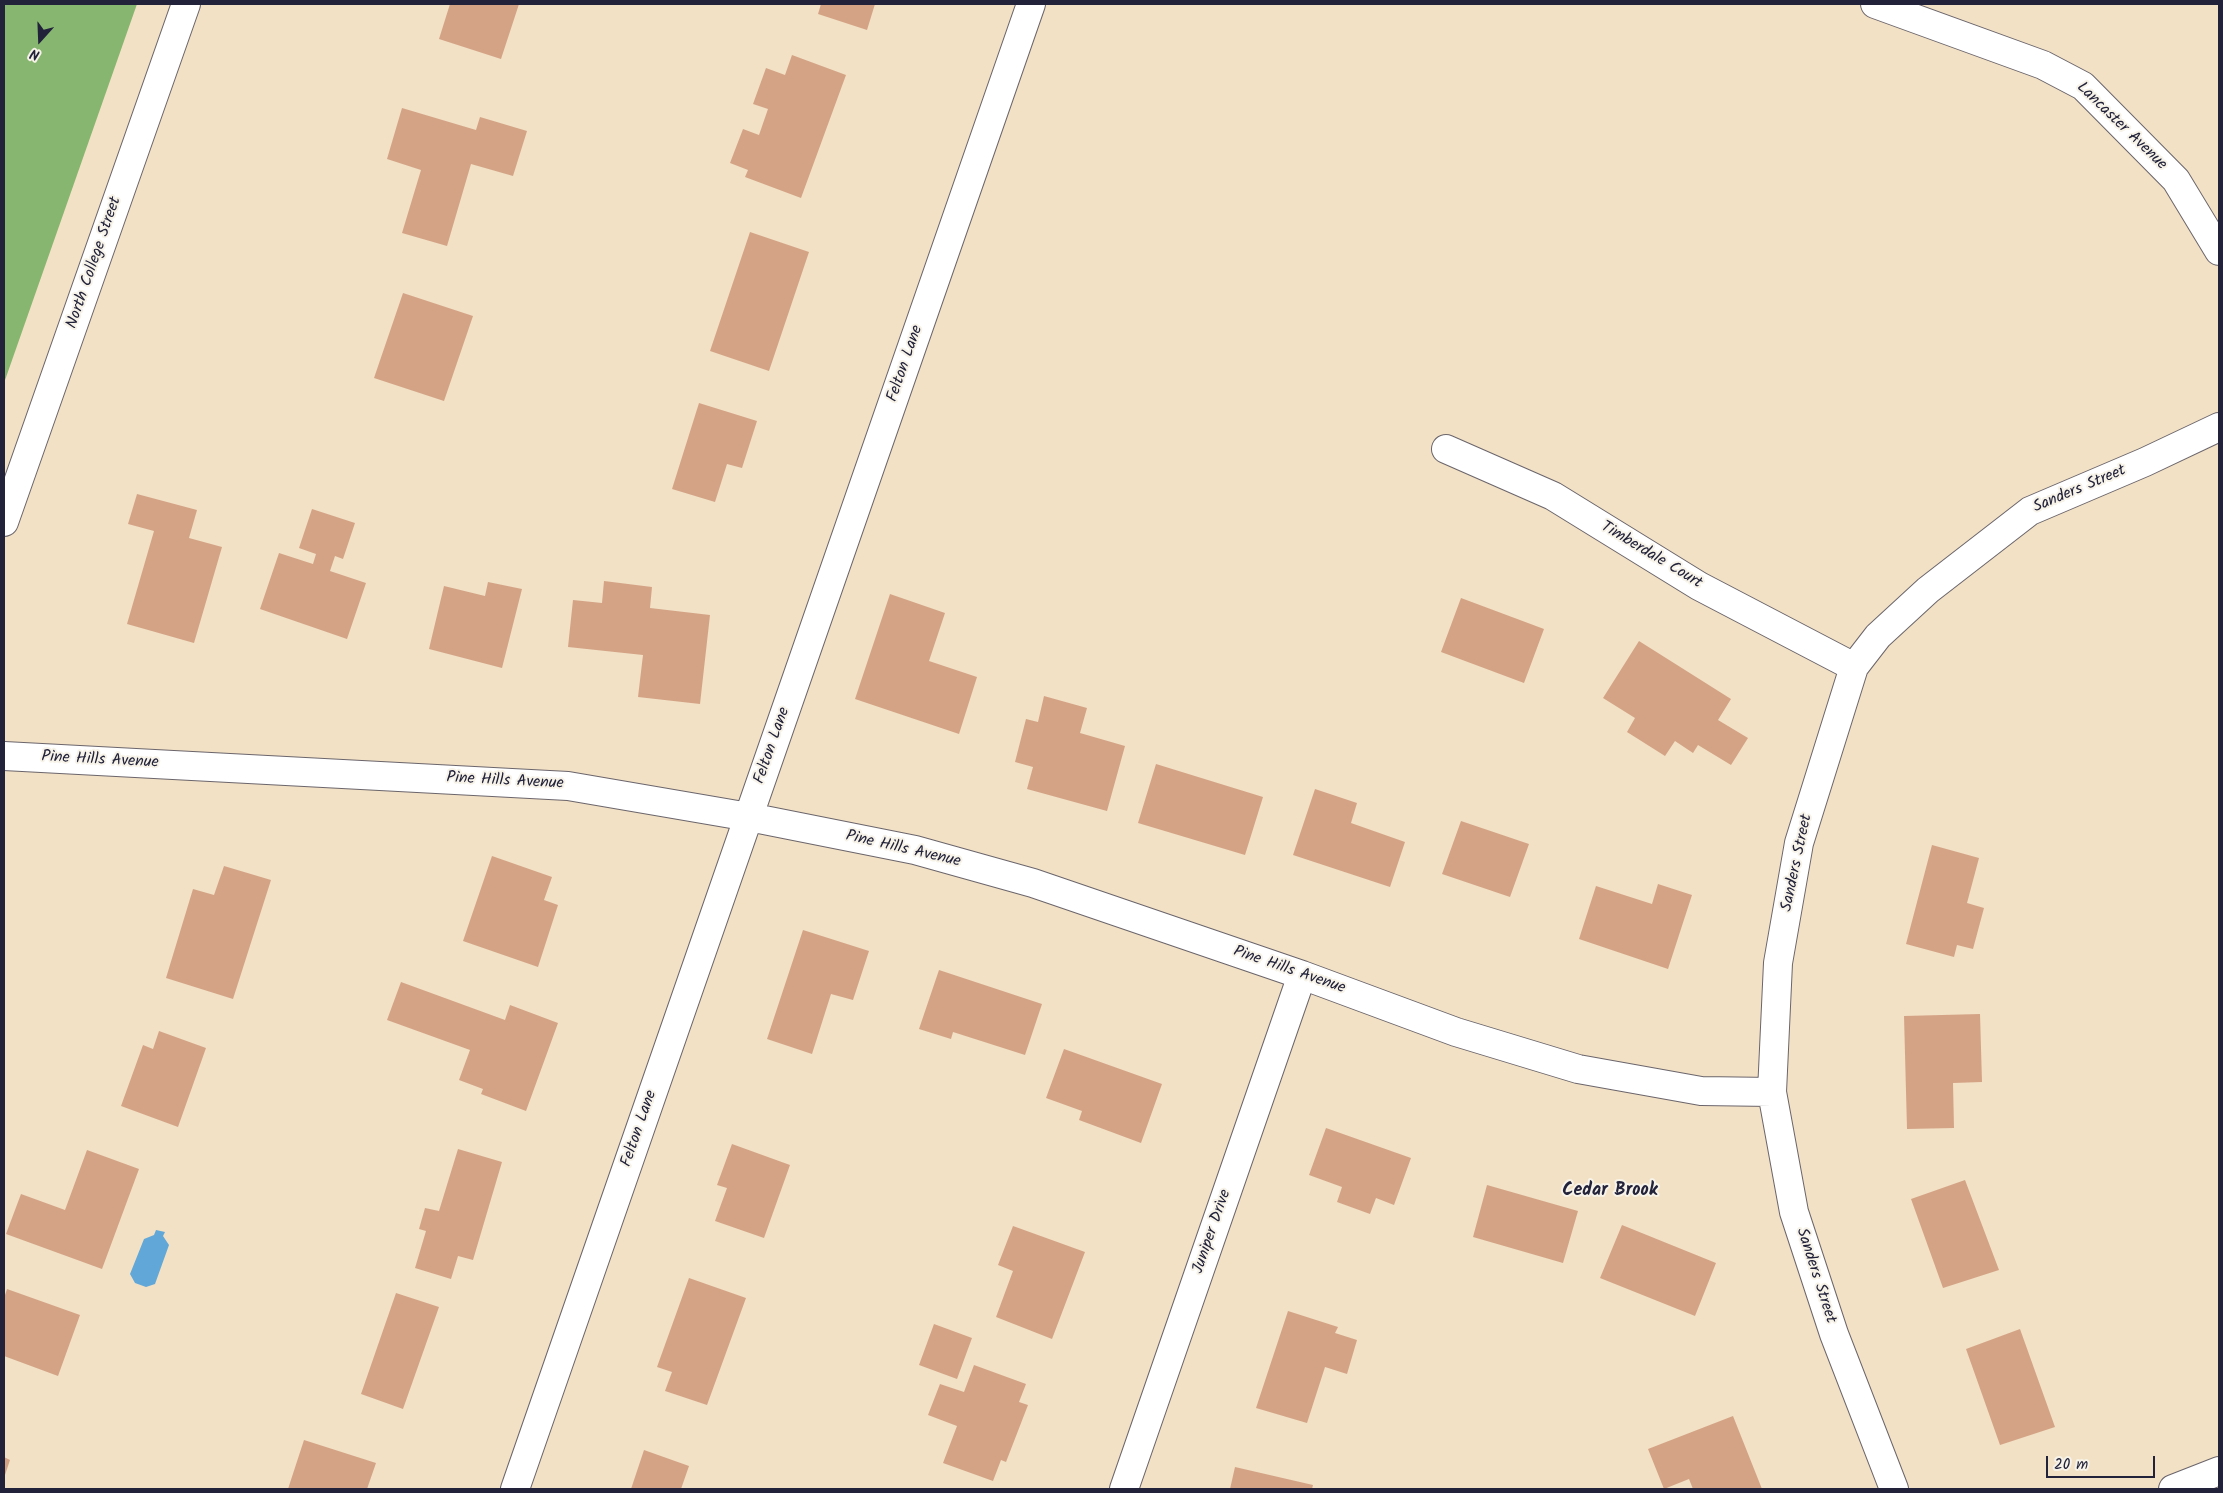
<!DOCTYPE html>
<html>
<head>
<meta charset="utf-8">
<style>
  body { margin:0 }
  #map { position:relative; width:2223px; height:1493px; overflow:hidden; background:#f2e1c5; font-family:Kalam,sans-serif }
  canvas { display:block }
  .frame { position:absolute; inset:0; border:5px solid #22223b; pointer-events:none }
  .north { position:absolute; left:15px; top:15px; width:50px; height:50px; -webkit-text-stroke:4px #f7f3e8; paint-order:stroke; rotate:200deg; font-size:14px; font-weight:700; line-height:20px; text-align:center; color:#22223b }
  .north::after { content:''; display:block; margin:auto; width:18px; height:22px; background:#22223b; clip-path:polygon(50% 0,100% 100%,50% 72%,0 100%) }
  .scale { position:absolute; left:2046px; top:1456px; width:109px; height:22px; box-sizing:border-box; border:2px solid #22223b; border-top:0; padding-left:6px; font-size:15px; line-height:18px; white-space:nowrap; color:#22223b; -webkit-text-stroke:4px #f7f3e8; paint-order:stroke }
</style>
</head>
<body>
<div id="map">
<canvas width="2223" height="1493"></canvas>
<div class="frame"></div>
<div class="north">N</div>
<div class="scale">20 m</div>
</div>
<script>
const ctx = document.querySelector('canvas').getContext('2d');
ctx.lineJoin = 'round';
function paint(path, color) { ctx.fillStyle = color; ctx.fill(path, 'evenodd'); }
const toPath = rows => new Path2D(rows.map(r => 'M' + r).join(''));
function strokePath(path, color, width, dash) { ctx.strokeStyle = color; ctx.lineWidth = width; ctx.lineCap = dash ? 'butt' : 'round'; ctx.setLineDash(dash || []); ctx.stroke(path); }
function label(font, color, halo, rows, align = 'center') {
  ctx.font = font + ' Kalam,sans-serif'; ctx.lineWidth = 4; ctx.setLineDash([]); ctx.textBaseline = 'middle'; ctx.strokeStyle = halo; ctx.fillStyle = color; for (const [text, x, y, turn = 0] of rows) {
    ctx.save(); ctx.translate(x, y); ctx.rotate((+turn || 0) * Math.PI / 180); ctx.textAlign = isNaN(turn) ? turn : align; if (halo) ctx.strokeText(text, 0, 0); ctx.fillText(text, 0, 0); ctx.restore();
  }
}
paint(toPath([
  [4,4,137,4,4,383]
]), '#86b66f');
paint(toPath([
  [156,1230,165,1232,163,1236,169,1245,155,1284,146,1287,135,1283,130,1274,144,1239,154,1235]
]), '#61a8d8');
paint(toPath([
  [450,4,519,4,501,59,439,39],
  [821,4,875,4,867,30,818,14],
  [792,55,846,75,801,198,745,177,748,170,730,163,743,129,759,135,768,109,753,104,766,68,785,75],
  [402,108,476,130,480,117,527,131,513,176,471,164,447,246,402,233,421,170,387,159],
  [750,232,809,252,769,371,710,351],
  [403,293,473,316,444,401,374,378],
  [699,403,757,421,742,468,727,464,715,502,672,489],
  [137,494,197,510,189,538,222,547,194,643,127,624,154,531,128,524],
  [312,509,355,523,343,559,335,556,330,571,366,583,347,639,260,609,279,553,313,564,316,554,299,548],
  [604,581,652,587,650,608,710,615,700,704,638,697,643,655,568,647,573,600,602,603],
  [488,582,522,589,502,668,429,649,444,586,485,596],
  [890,594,945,613,929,661,977,677,959,734,855,699],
  [1461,598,1544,629,1524,683,1441,652],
  [1639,641,1731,699,1718,720,1748,738,1731,765,1698,745,1693,753,1675,741,1665,756,1627,732,1635,718,1603,698],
  [1044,696,1087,708,1080,733,1125,746,1107,811,1027,789,1033,767,1015,762,1026,719,1038,722],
  [1156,764,1263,797,1245,855,1138,823],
  [1315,789,1357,803,1351,823,1405,842,1390,887,1293,855],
  [1461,821,1529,844,1510,897,1442,874],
  [1932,845,1979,858,1967,903,1984,908,1973,949,1957,945,1954,957,1906,944],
  [492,856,552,877,544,900,558,905,538,967,463,941],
  [224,866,271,880,233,999,166,978,193,889,214,895],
  [1658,884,1692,895,1668,969,1579,939,1596,886,1652,904],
  [803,930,869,951,853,1000,831,994,812,1054,767,1039],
  [939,970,1042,1004,1025,1055,953,1032,951,1039,919,1029],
  [401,982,505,1020,510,1005,558,1023,526,1111,481,1094,483,1089,459,1080,470,1050,387,1020],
  [1980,1014,1982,1082,1953,1083,1954,1128,1907,1129,1904,1016],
  [159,1031,206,1048,178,1127,121,1106,143,1045,153,1049],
  [1064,1049,1162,1084,1141,1143,1079,1120,1082,1111,1046,1098],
  [1326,1128,1411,1158,1394,1205,1376,1198,1370,1214,1337,1202,1342,1187,1309,1175],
  [732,1144,790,1165,764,1238,715,1221,727,1188,717,1185],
  [458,1149,502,1162,473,1260,458,1256,451,1279,415,1268,426,1231,419,1229,425,1208,439,1211],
  [87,1150,139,1169,102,1269,6,1234,21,1194,65,1210],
  [1965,1180,1999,1270,1943,1288,1911,1199],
  [1487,1185,1578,1211,1563,1263,1473,1237],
  [1622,1225,1716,1263,1695,1316,1600,1278],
  [1013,1226,1085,1252,1052,1339,996,1317,1013,1271,998,1265],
  [689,1278,746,1298,707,1405,665,1391,672,1372,657,1367],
  [7,1289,80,1315,58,1376,4,1356,4,1298],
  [396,1293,439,1307,403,1409,361,1394],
  [1288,1311,1338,1327,1335,1333,1357,1340,1347,1374,1325,1367,1307,1423,1256,1408],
  [934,1324,972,1338,957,1379,919,1365],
  [2020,1329,2055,1427,2000,1445,1966,1349],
  [974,1365,1026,1384,1019,1402,1028,1405,1006,1462,1001,1460,993,1481,943,1463,957,1426,928,1415,940,1384,964,1392],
  [1733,1416,1762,1489,1693,1489,1689,1479,1664,1489,1648,1449],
  [304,1440,376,1463,367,1489,288,1489],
  [644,1450,689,1466,681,1489,631,1489],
  [4,1457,10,1460,4,1478],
  [1235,1467,1313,1485,1312,1489,1230,1489]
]), '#d4a386');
const street = toPath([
  [1875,4,2043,65,2083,86,2176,180,2219,251],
  [1446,449,1553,496,1699,586,1854,667],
  [4,756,568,786,749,817,915,850,1033,883,1302,975,1456,1032,1578,1069,1701,1091,1772,1092],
  [515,1489,1031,4],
  [1124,1489,1302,975],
  [1894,1489,1834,1334,1794,1212,1772,1092,1778,963,1799,843,1854,667,1878,636,1928,590,2030,511,2145,462,2219,427],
  [2173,1489,2219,1471]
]);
const secondary = toPath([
  [4,522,186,4]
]);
strokePath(street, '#6b656b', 30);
strokePath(secondary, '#6b656b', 30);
strokePath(street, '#fff', 28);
strokePath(secondary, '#fff', 28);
label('16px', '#22223b', '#f7f3e8', [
  ["Lancaster Avenue",2121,127,44],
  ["North College Street",95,263,-71],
  ["Felton Lane",906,364,-71],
  ["Sanders Street",2080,490,-23],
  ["Timberdale Court",1651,556,31],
  ["Felton Lane",773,746,-71],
  ["Pine Hills Avenue",100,761,3],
  ["Pine Hills Avenue",505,782,3],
  ["Pine Hills Avenue",903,850,13],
  ["Sanders Street",1798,863,-78],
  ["Pine Hills Avenue",1289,971,19],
  ["Felton Lane",640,1129,-71],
  ["Juniper Drive",1213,1232,-71],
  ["Sanders Street",1815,1276,72]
]);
label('bold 18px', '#22223b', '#f7f3e8', [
  ["Cedar Brook",1610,1192]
]);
</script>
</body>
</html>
